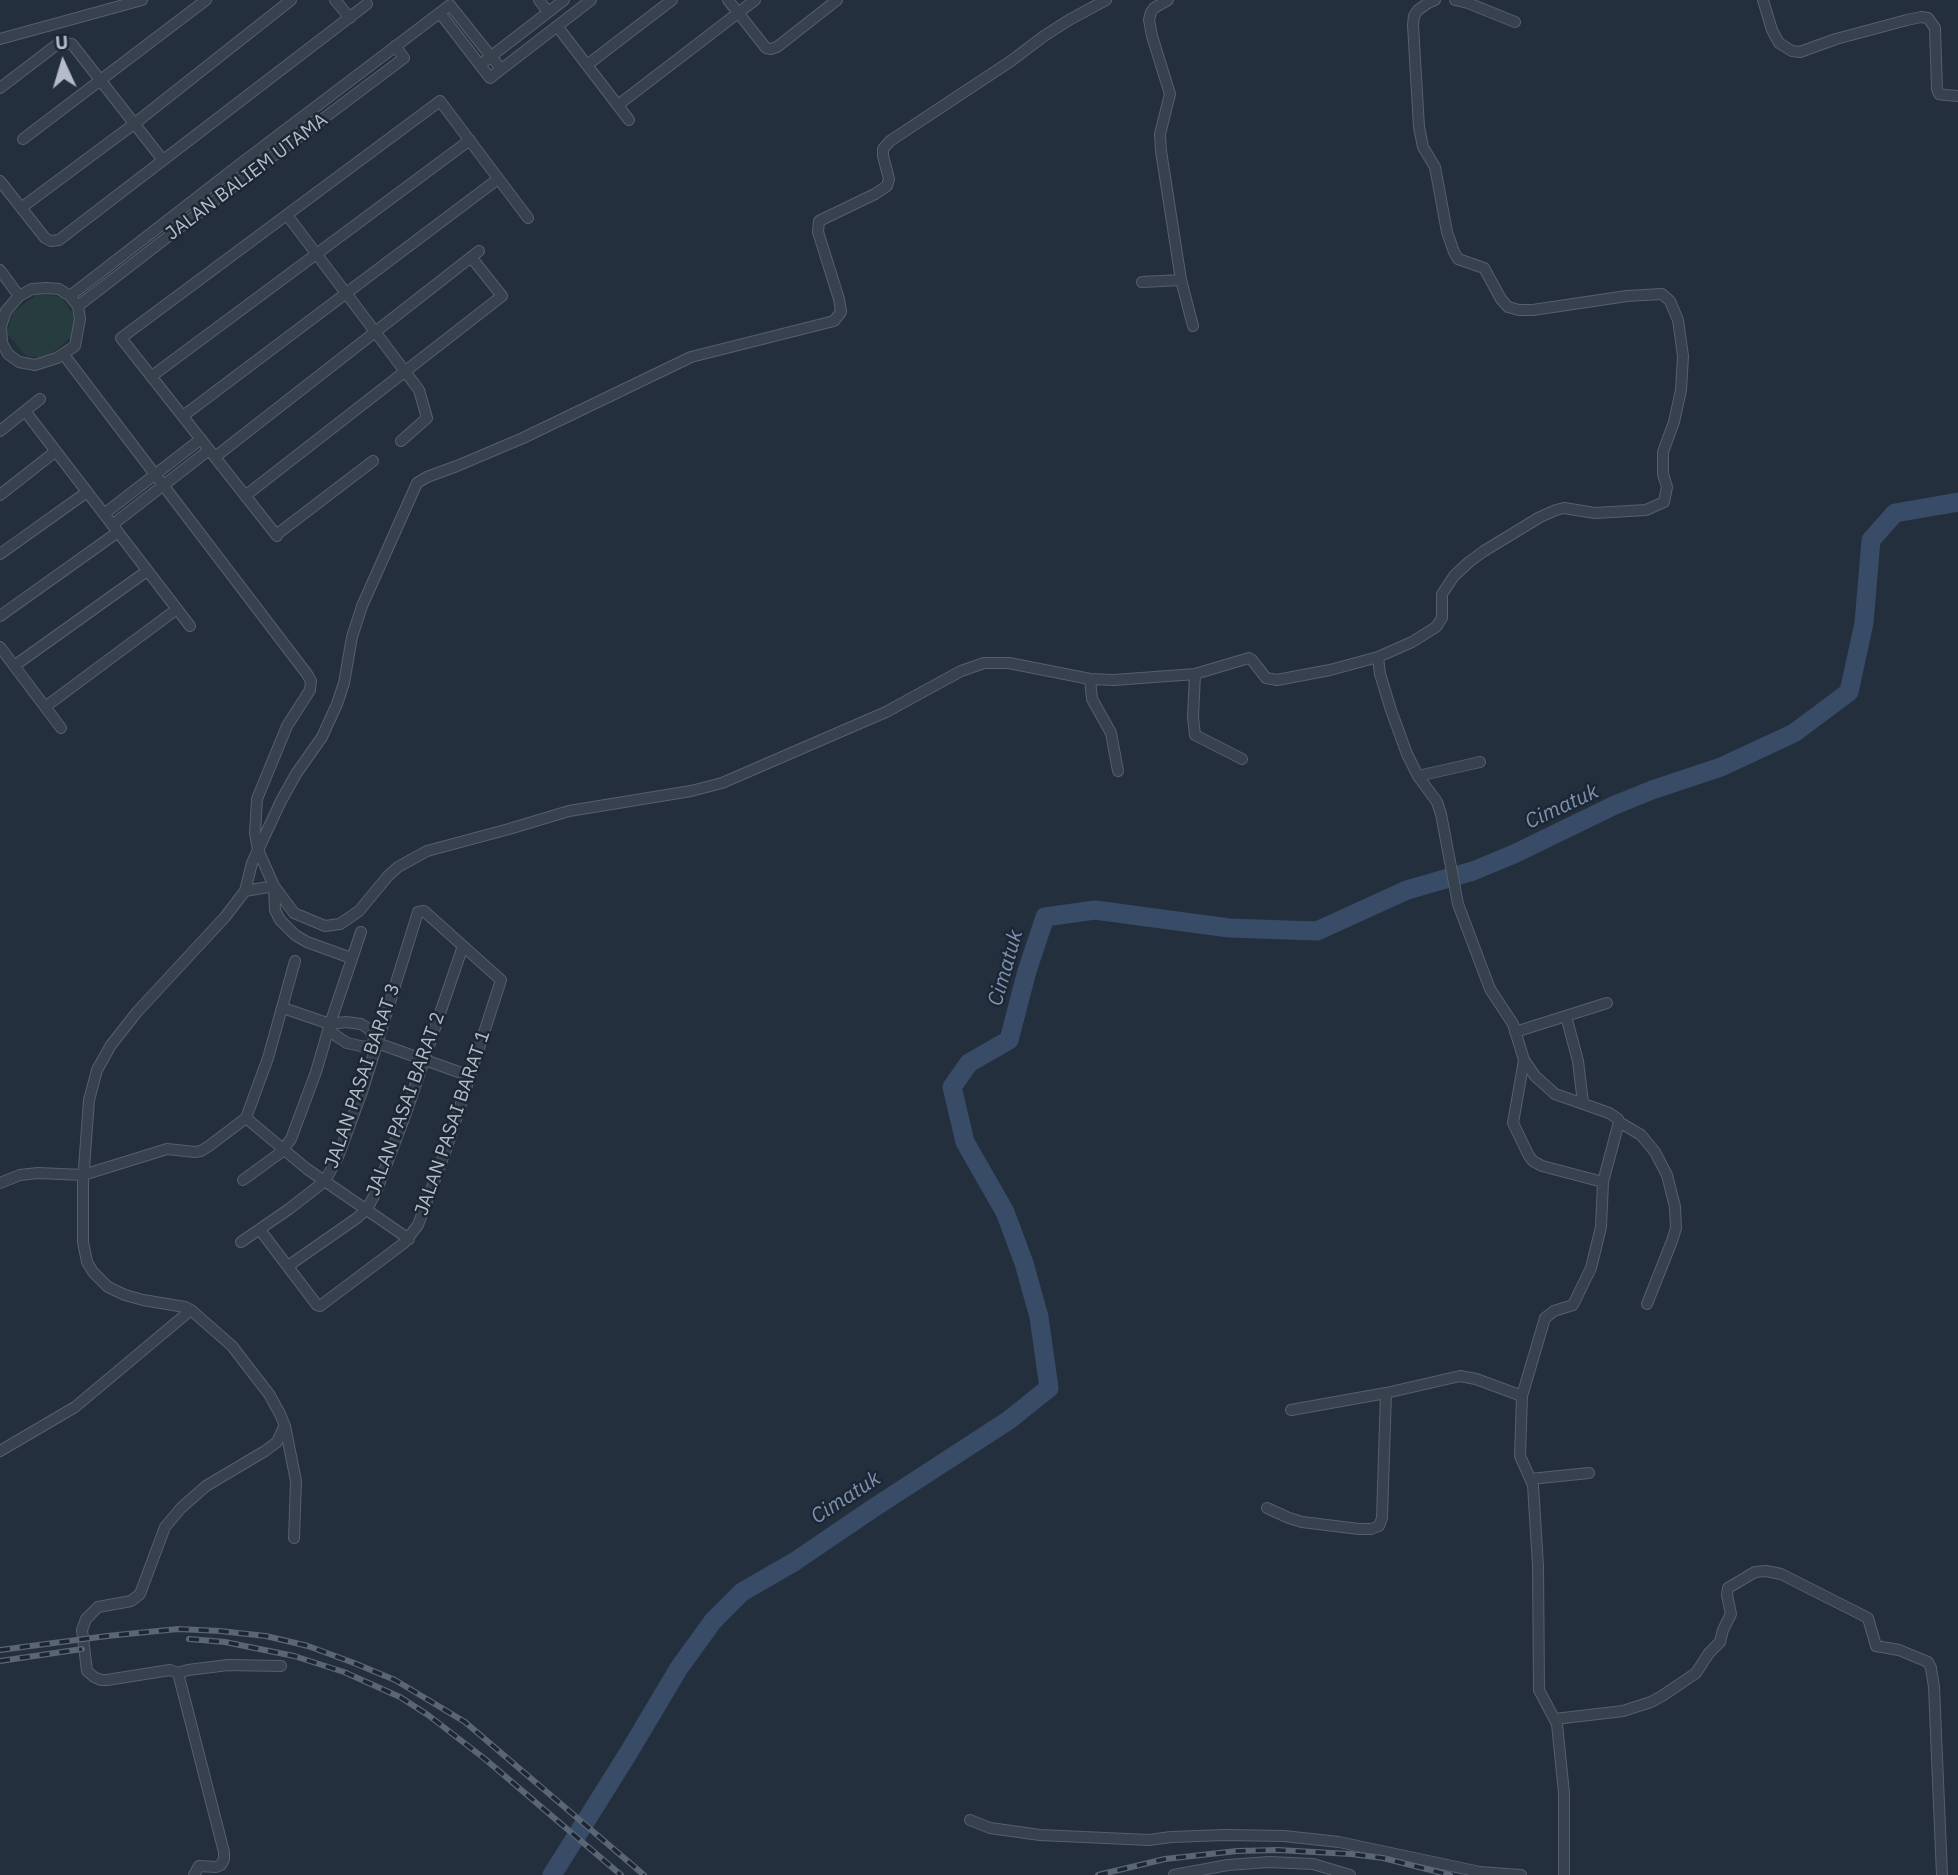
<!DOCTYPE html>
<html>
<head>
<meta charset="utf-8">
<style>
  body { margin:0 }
  #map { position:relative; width:1958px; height:1875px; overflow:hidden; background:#242f3e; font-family:"IBM Plex Sans",sans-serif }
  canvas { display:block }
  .north { position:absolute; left:28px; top:28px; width:70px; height:70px; -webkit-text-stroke:5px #1d2633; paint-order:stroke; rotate:356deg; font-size:19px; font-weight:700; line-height:28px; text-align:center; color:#b4bcc9 }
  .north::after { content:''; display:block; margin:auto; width:24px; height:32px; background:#b4bcc9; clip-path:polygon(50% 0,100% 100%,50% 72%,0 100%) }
</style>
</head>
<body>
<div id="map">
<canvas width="1958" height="1875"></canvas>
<div class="north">U</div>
</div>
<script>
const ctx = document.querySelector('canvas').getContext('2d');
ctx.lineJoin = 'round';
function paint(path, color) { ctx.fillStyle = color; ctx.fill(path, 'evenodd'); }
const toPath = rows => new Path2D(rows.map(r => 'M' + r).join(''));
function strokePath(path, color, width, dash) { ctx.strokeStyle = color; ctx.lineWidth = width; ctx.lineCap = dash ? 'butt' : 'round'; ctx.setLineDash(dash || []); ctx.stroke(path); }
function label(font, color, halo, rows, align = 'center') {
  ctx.font = font + ' "IBM Plex Sans",sans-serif'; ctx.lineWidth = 5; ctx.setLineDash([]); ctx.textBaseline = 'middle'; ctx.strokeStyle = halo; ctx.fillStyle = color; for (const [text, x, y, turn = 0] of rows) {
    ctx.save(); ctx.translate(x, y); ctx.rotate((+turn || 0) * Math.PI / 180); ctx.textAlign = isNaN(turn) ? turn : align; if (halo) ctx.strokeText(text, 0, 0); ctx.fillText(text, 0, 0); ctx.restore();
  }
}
paint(toPath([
  [38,294,61,297,75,316,73,336,46,358,26,356,7,333,13,312]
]), '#263c3f');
strokePath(toPath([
  [552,1875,629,1752,679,1668,713,1621,742,1592,794,1562,872,1509,1009,1420,1049,1388,1039,1317,1024,1263,1005,1212,965,1142,952,1087,969,1063,1009,1040,1027,971,1045,917,1095,910,1229,928,1317,931,1407,890,1473,871,1514,854,1615,805,1652,790,1721,767,1794,733,1849,692,1864,623,1871,540,1895,513,1958,502]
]), '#394c67', 19);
const minor = toPath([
  [335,0,350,18],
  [539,0,548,12],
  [728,0,766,48,771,49,777,47,837,0],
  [1168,0,1154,8,1151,12,1149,20,1152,36,1170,94,1160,134,1161,151,1181,280,1193,326],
  [1435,0,1428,3,1418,10,1414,16,1413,25,1419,127,1423,147,1435,167,1447,232,1454,252,1458,259,1484,268,1501,299,1508,307,1519,310,1533,310,1627,296,1662,294,1670,301,1678,320,1683,356,1681,390,1674,422,1663,452,1663,474,1667,487,1664,502,1646,510,1595,513,1564,508,1556,510,1540,517,1484,551,1469,562,1454,576,1442,594,1442,618,1436,627,1412,642,1378,657,1380,674,1391,710,1407,754,1418,776,1437,802,1441,814,1458,904,1490,989,1513,1024,1524,1060,1535,1076,1555,1094,1609,1113,1618,1119,1619,1122,1603,1182,1601,1227,1591,1268,1573,1305,1554,1311,1545,1318,1522,1396,1520,1456,1533,1485,1538,1566,1539,1690,1557,1724,1564,1793,1564,1875],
  [1455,0,1468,3,1515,22],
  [1763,0,1772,30,1779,43,1792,51,1800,52,1836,39,1907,20,1921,17,1928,18,1935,28,1937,89,1939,94,1945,95,1958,96],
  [440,13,490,78,591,0],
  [557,26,629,120],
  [0,39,142,0],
  [485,61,564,0],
  [587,65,672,0],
  [0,88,59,43,72,44,162,159],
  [618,105,755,0],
  [23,139,206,0],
  [0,181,45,238,51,241,59,240,367,4],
  [21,208,134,124,291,0],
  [287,215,419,390,427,418,401,441],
  [0,270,19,296],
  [1142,282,1181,280],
  [46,288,59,289,70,296,78,306,80,319,75,346,57,358,35,365,19,362,8,354,2,343,1,326,6,311,19,296,32,289,46,288],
  [70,296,235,168,450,5,501,69],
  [78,306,244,178,404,58,395,46],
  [64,355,307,674,311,681,310,690,287,726,257,799,255,833,258,850,274,886,275,910,280,920,295,935,307,942,351,958],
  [152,376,470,140],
  [25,411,190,626],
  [183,416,498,179],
  [0,431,40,399],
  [215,457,479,251],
  [0,495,56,451],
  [245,496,502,296,471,257],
  [104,514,201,439],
  [112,525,209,450],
  [276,535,373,461],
  [277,536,121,338,440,101,528,218],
  [0,554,87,492],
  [0,616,118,532],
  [0,647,61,728],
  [14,666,147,571],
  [1195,674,1193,717,1195,735,1242,759],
  [1090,679,1092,699,1111,733,1118,771],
  [45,707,177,609],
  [1418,776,1480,762],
  [245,891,274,886,294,913,325,926,340,924,359,911,388,876,398,867,427,851,509,829,569,811,691,791,722,783,886,712,961,671,984,663,1009,663,1090,679,1114,680,1195,674,1249,658,1252,660,1266,678,1277,680,1330,670,1378,657],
  [283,1008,330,1024,332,1033,347,1043,365,1047,377,1043,470,1076],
  [1566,1016,1578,1061,1583,1103],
  [330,1024,346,1022,361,1024,369,1029,377,1043],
  [1515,1032,1607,1003],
  [1524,1060,1513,1123,1529,1156,1533,1161,1542,1166,1603,1182],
  [246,1118,307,1169,409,1239],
  [1619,1122,1641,1135,1655,1152,1667,1175,1675,1207,1676,1228,1672,1241,1647,1304],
  [243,1180,280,1153,291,1139,316,1072,330,1024,361,932],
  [0,1183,20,1175,38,1173,83,1175,167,1149,195,1152,201,1151,209,1146,246,1118,268,1058,295,961],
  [241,1242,289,1209,325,1181,338,1157,362,1092,418,912,424,911,501,980,447,1147,418,1225,404,1243,320,1306,317,1305,260,1230],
  [288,1266,357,1218,367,1209,376,1192,406,1113,463,946],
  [1291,1410,1386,1393,1460,1376,1476,1379,1522,1396],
  [0,1451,75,1407,191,1310],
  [1530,1479,1589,1473],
  [1267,1508,1289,1518,1302,1522,1359,1529,1371,1529,1379,1526,1382,1518,1386,1393],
  [294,1538,296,1481,285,1426,280,1414,269,1394,255,1376,232,1346,191,1310,185,1307,143,1300,125,1295,108,1287,93,1272,87,1262,83,1242,83,1182,89,1100,97,1070,111,1045,137,1012,225,917,245,891,252,863,281,801,296,774,322,737,337,704,344,683,352,637,362,606,417,483,427,477,457,466,523,438,691,357,834,321,841,312,839,299,818,232,819,221,875,194,887,186,889,179,883,156,883,149,890,141,1011,61,1044,36,1069,20,1106,0],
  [178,1673,188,1670,228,1665,281,1666],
  [1555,1719,1623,1711,1651,1702,1662,1696,1696,1673,1709,1653,1720,1642,1723,1630,1731,1614,1727,1595,1728,1588,1755,1572,1766,1571,1781,1574,1868,1618,1876,1646,1899,1650,1928,1662,1931,1668,1934,1687,1942,1875],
  [970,1820,990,1828,1040,1835,1149,1840,1171,1837,1225,1835,1284,1836,1339,1842,1480,1872,1521,1875],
  [194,1875,199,1866,216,1867,221,1865,224,1859,224,1852,178,1673,170,1670,107,1680,101,1680,94,1677,87,1671,82,1630,86,1619,98,1607,131,1601,140,1594,165,1527,181,1508,206,1486,265,1451,277,1442,284,1427],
  [1174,1875,1228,1865,1269,1862,1313,1864,1350,1875]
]);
strokePath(minor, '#565f6c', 12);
strokePath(minor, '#38414e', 10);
const rail = toPath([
  [189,1639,225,1642,294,1656,344,1672,400,1697,428,1715,485,1759,621,1875],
  [0,1650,107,1636,178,1629,220,1631,266,1636,308,1646,354,1663,395,1680,465,1722,644,1875],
  [0,1661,82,1649],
  [1098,1875,1165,1859,1237,1851,1278,1850,1351,1854,1383,1858,1450,1875]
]);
strokePath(rail, '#5a6575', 6);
strokePath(rail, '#1d2633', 3.5, [10]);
label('19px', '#b4bcc9', '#1d2633', [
  ["JALAN BALIEM UTAMA",247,177,-37],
  ["JALAN PASAI BARAT 3",363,1076,-71],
  ["JALAN PASAI BARAT 2",406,1104,-70],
  ["JALAN PASAI BARAT 1",453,1123,-71]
]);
label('italic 21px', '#7c92b1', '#1d2633', [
  ["Cimatuk",1562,807,-25],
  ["Cimatuk",1006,968,-74],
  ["Cimatuk",846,1498,-33]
]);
</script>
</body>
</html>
